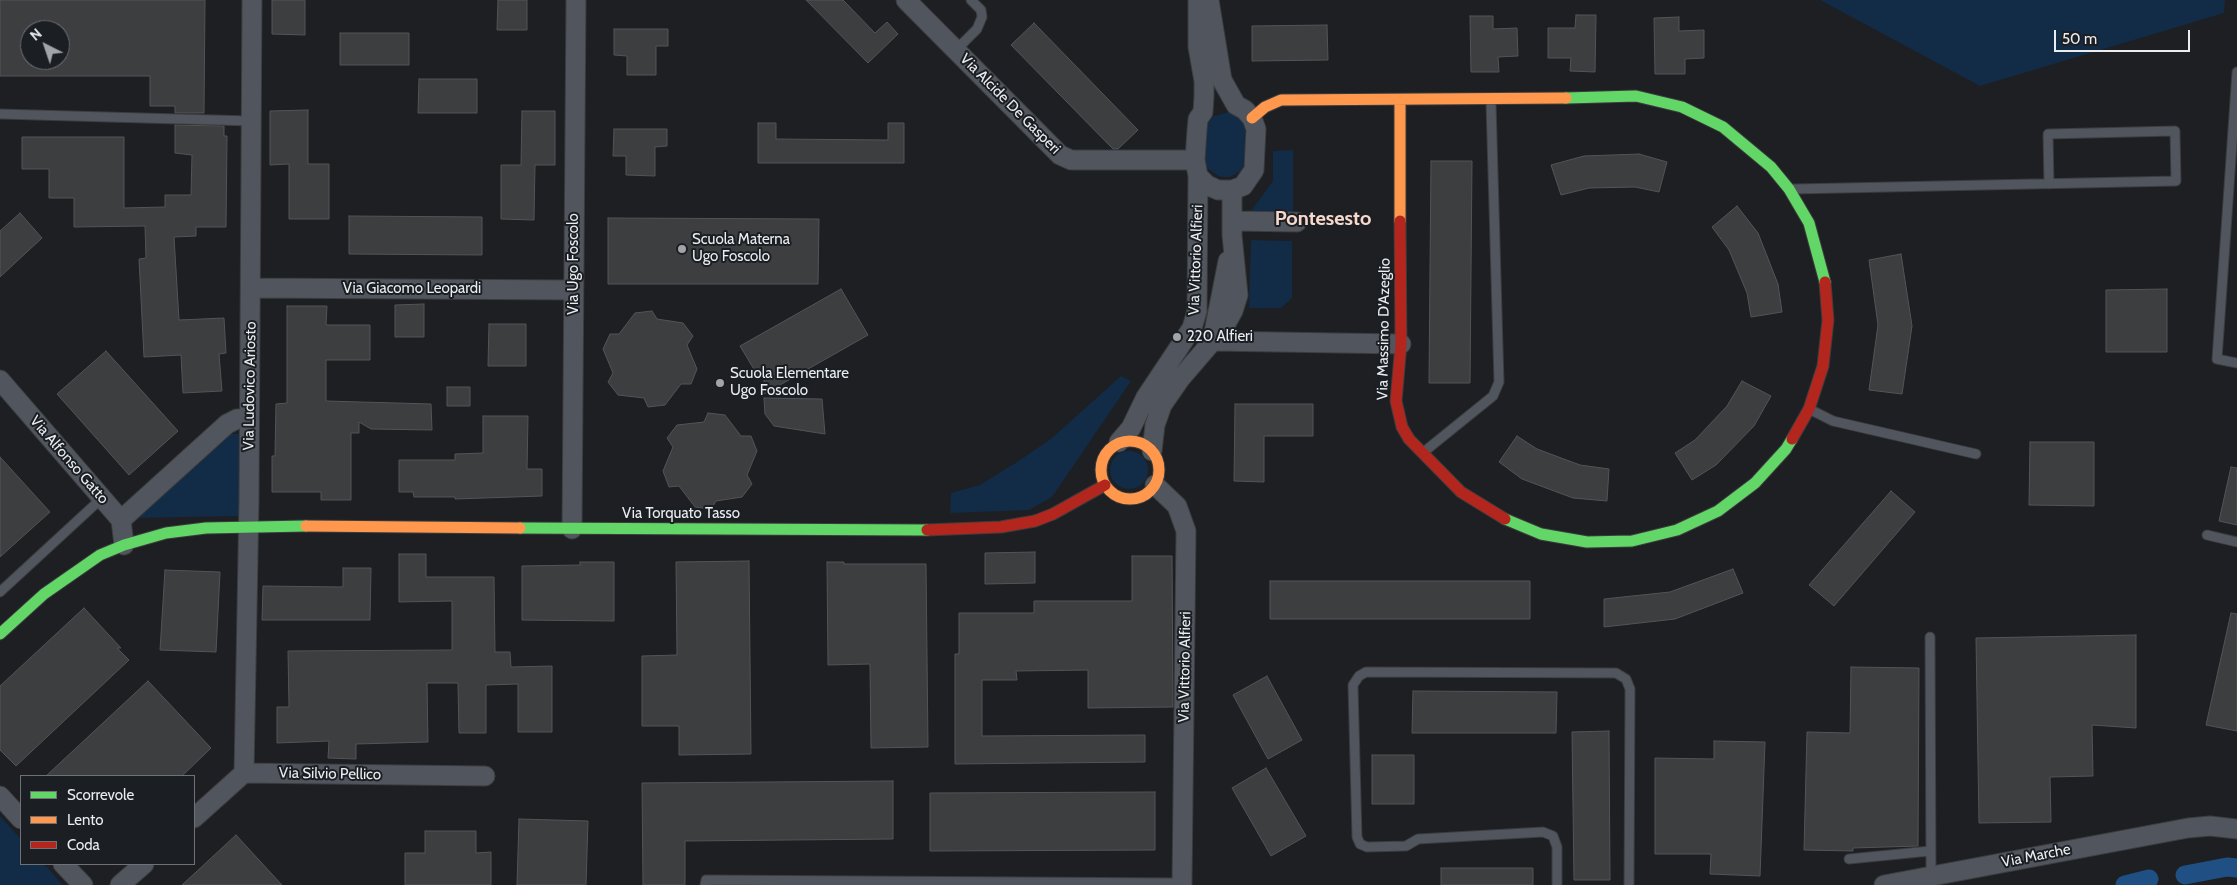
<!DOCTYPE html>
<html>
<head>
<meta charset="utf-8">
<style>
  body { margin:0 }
  #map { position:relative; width:2237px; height:885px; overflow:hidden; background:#1d1f22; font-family:Cabin,sans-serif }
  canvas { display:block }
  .legend { position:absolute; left:20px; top:775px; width:175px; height:90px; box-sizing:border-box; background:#1b1f24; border:1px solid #6e7176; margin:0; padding:6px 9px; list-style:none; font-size:15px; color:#eaedf0 }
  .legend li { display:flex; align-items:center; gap:10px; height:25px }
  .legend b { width:25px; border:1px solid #6e7176 }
  .north { position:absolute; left:20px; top:20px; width:50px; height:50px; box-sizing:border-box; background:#1b1f24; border:1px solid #6e7176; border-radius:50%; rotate:319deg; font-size:14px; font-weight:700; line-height:20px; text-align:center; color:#eaedf0 }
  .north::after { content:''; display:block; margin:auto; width:18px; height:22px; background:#a2a5a8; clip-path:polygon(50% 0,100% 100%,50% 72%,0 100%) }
  .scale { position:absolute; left:2054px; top:30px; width:136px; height:22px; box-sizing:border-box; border:2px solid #eaedf0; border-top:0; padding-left:6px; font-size:15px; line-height:18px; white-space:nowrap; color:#eaedf0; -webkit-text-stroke:4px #1b1f24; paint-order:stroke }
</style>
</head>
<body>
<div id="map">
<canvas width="2237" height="885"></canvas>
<ul class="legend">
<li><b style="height:6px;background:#63d668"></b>Scorrevole</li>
<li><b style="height:6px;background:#ff974d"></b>Lento</li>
<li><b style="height:6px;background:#b3261e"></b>Coda</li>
</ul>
<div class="north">N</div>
<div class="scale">50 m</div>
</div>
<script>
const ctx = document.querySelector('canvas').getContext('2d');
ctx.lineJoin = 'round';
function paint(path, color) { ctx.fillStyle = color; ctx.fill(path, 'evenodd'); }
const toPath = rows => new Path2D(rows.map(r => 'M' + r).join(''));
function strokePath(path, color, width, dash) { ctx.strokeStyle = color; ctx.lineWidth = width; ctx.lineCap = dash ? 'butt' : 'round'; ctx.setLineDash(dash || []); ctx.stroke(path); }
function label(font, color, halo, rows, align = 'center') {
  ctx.font = font + ' Cabin,sans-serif'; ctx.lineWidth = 4; ctx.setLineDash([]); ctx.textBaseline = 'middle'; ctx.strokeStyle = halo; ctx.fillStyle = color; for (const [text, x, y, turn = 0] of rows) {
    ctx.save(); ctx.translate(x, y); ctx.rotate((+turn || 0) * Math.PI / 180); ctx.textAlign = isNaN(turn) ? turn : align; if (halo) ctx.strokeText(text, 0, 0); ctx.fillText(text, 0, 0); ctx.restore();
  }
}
paint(toPath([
  [1820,0,2225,0,2224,13,1980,86],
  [1229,112,1242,120,1245,127,1246,159,1241,171,1230,177,1224,177,1218,176,1207,168,1205,161,1205,138,1208,123,1214,116],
  [1293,150,1293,212,1251,211,1273,181,1273,151],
  [1251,240,1292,241,1292,298,1281,308,1249,308],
  [1121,376,1131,381,1052,497,1029,510,950,513,951,493,980,485,1017,462,1052,438],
  [229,434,241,434,240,516,137,518],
  '1110 470a19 19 0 1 1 38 0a19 19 0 1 1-38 0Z',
  [0,816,21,839,21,864,44,864,63,885,0,885]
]), '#122b46');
strokePath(toPath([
  [2185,875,2227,867,2237,868],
  [2125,885,2149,879]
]), '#1f4f83', 19);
const building = toPath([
  [0,0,205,0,204,113,175,113,175,106,150,106,150,76,0,76,0,0],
  [30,30,60,30,60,60,30,60,30,30],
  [272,0,305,0,305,35,272,34,272,0],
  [498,0,527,0,527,30,497,30,498,0],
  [806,0,843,0,875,33,887,22,898,34,868,63,806,0],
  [1576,15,1596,15,1595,72,1570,71,1571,58,1548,58,1548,28,1575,28,1576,15],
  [1470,16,1493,16,1493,29,1517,28,1518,56,1498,57,1499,72,1471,72,1470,16],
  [1679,17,1679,31,1704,30,1704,58,1685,59,1685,74,1655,74,1654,18,1679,17],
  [1034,23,1138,130,1118,149,1113,149,1011,45,1034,23],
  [1327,25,1328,60,1252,61,1252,26,1327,25],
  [614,29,668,29,668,46,656,46,656,75,627,75,627,56,614,55,614,29],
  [340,33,409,33,409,65,340,65,340,33],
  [419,79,477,79,477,113,418,113,419,79],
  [308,110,308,164,329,164,329,219,289,219,289,164,270,165,270,111,308,110],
  [522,111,555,111,555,165,535,165,534,220,501,219,501,165,521,165,522,111],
  [758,123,776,123,776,139,888,140,888,123,904,123,904,163,758,163,758,123],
  [175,125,224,126,224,136,227,136,226,227,196,227,196,236,174,237,179,320,224,318,226,353,219,354,222,391,183,393,181,355,144,357,139,259,146,258,145,226,74,227,74,198,49,198,49,169,22,169,22,137,124,137,124,208,165,207,165,195,191,195,192,155,175,153,175,125],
  [614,129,667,129,667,146,655,147,655,176,626,175,626,156,613,156,614,129],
  [1639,154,1667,162,1659,192,1635,187,1589,188,1561,195,1551,165,1584,156,1639,154],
  [1431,161,1472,161,1470,383,1429,383,1431,161],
  [1737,206,1758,233,1778,284,1782,312,1751,317,1747,293,1729,250,1712,227,1737,206],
  [20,213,42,238,0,277,0,231,20,213],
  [349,216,482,217,482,255,349,254,349,216],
  [608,218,819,219,818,284,608,284,608,218],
  [1901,254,1912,326,1902,394,1869,390,1878,325,1869,260,1901,254],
  [841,289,868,335,764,394,764,373,758,376,740,346,841,289],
  [2167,289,2167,352,2106,352,2106,290,2167,289],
  [424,304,424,337,395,337,395,305,424,304],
  [287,306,327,306,326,325,370,325,370,360,326,360,326,401,431,404,432,430,371,429,359,422,359,433,351,433,351,500,321,500,321,492,272,492,272,456,275,456,276,404,287,403,287,306],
  [652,311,657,319,683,323,693,336,687,345,697,369,691,384,681,384,665,405,648,407,644,398,618,395,608,382,613,373,603,349,610,334,619,334,635,313,652,311],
  [489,324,526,324,526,366,488,366,489,324],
  [106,351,178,431,129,475,57,394,106,351],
  [1742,381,1771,396,1754,426,1716,465,1692,480,1675,453,1695,440,1727,406,1742,381],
  [447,387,470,387,470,406,447,406,447,387],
  [764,398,822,399,825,434,774,426,765,414,764,398],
  [1235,404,1313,404,1313,436,1264,436,1264,482,1234,481,1235,404],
  [708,413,725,415,741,436,751,436,757,451,747,475,752,484,742,497,716,501,711,509,695,507,679,486,669,487,663,471,673,447,667,438,677,425,704,422,708,413],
  [483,416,528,416,527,469,542,469,542,496,455,499,455,497,414,497,413,492,399,492,399,460,455,460,455,454,483,453,483,416],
  [1517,436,1537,449,1580,465,1609,469,1607,501,1573,498,1522,479,1499,462,1517,436],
  [2030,442,2094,442,2094,506,2029,505,2030,442],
  [0,457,50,512,0,557,0,457],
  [2231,467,2237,468,2237,525,2219,521,2231,467],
  [1891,491,1915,512,1834,606,1809,585,1891,491],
  [1035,552,1035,583,985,584,985,553,1035,552],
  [399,554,426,554,426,577,494,577,495,652,510,652,511,667,552,666,552,732,518,732,518,684,486,685,486,733,459,733,458,683,427,683,428,742,356,744,356,759,328,758,329,741,277,743,277,707,289,707,288,651,452,650,452,601,399,602,399,554],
  [1132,556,1172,556,1173,707,1088,708,1088,670,1016,671,1017,680,982,680,982,736,1145,735,1145,762,955,764,955,654,959,654,959,613,1034,613,1034,601,1132,601,1132,556],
  [749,561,751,754,679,755,679,726,642,726,642,656,677,655,676,562,749,561],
  [580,562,614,562,614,621,522,620,522,566,580,565,580,562],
  [827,562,844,562,844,564,926,564,928,747,871,748,870,664,828,665,827,562],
  [343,568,371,568,370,620,262,620,263,586,343,587,343,568],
  [1733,569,1743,593,1675,619,1604,627,1604,599,1670,592,1733,569],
  [165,570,220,572,216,652,160,650,165,570],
  [1270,581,1530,581,1530,619,1270,619,1270,581],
  [84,608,121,648,117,648,129,660,16,766,0,750,0,686,84,608],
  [2231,613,2237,614,2237,731,2206,725,2231,613],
  [2136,635,2136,728,2092,725,2093,776,2050,777,2051,822,1979,823,1976,638,2136,635],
  [1851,667,1919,668,1918,846,1853,848,1853,851,1804,850,1807,732,1850,733,1851,667],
  [1267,676,1302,740,1268,759,1233,695,1267,676],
  [148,681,211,748,182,776,46,776,148,681],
  [1413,691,1557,692,1556,733,1412,733,1413,691],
  [1609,731,1610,880,1574,880,1572,732,1609,731],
  [1714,741,1765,742,1760,876,1710,874,1711,854,1655,854,1655,758,1714,759,1714,741],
  [1372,755,1414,755,1414,804,1372,804,1372,755],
  [1266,768,1306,836,1271,856,1232,788,1266,768],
  [893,781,893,839,685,841,685,885,643,885,642,783,893,781],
  [1155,792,1155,850,930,851,930,793,1155,792],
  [519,819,588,821,586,885,517,885,519,819],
  [425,831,476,831,476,853,491,852,491,885,405,885,405,853,425,853,425,831],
  [236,835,282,885,182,885,236,835],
  [1441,868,1533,868,1533,885,1441,885,1441,868]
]);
paint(building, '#3d3e40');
strokePath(building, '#535457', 1);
const lane = toPath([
  [956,50,977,29,982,17,981,10,971,0],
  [2237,72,2217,359,2237,363],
  [0,114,251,121],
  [1794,189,2176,181,2175,131,2048,134,2049,184],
  [1811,410,1833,421,1976,454],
  [1425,451,1493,396,1499,382,1491,103],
  [2207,535,2237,542],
  [0,592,102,498],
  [1930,637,1931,876],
  [1849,859,1930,851],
  [705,885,706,880,1182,883],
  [1557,885,1557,847,1553,836,1543,832,1418,839,1406,846,1367,847,1360,844,1357,837,1353,685,1359,676,1366,672,1616,673,1626,679,1630,689,1629,885]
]);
const street = toPath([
  [906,0,1060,155,1071,160,1195,160],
  [1198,176,1207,185,1218,190,1232,190,1243,186,1254,170,1256,129,1252,118,1245,110,1236,105,1222,80,1209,0],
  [1232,221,1297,222],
  [251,288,573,290],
  [1213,337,1228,261],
  [1213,341,1401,344],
  [0,380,121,520,124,545],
  [1119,442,1131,428,1146,397,1192,328,1197,311,1198,176,1195,160,1197,130,1198,119,1203,112,1204,96,1204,81,1198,47,1198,0],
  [1152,451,1155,425,1162,405,1180,379,1223,329,1233,311,1238,295,1232,235,1232,190],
  [1155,485,1177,506,1186,531,1182,885],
  [121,520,227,424,237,419,249,418],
  [572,529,576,0],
  [244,773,249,500,252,0],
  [0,796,21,819],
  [194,818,244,773,485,776],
  [63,864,83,885],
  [120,885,144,864],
  [1884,885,2188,828,2210,826,2237,829]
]);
const fast = toPath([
  [1566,98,1636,96,1682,107,1723,127,1771,167,1789,189,1809,223,1825,282],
  [1505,519,1541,534,1587,542,1632,541,1677,530,1718,511,1755,483,1786,449,1792,439],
  [520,528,927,530],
  [0,634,44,594,100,555,124,545,166,533,206,528,306,526]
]);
const slow = toPath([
  [1400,100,1400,221],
  [1252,118,1265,107,1281,100,1566,98],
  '1101 470a29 29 0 1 1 58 0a29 29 0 1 1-58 0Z',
  [306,526,520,528]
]);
const jam = toPath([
  [1400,221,1401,344,1396,401,1402,427,1409,439,1461,492,1505,519],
  [1792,439,1809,409,1823,366,1828,320,1825,282],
  [927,530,1001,527,1035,521,1053,514,1105,485]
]);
strokePath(lane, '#3b3c3e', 11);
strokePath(street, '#3b3c3e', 21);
strokePath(fast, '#3b3c3e', 13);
strokePath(slow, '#3b3c3e', 13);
strokePath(jam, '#3b3c3e', 13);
strokePath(lane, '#51565e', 9);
strokePath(street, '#51565e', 19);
strokePath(fast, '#63d668', 11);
strokePath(slow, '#ff974d', 11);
strokePath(jam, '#b3261e', 11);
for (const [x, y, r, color] of [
  [682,249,5,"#a2a5a8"],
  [1177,337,5,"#a2a5a8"],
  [720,383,5,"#a2a5a8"]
]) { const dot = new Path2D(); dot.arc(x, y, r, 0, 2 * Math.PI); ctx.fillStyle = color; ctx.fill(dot); strokePath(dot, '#1b1f24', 2); }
label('15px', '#eaedf0', '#1b1f24', [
  ["Via Alcide De Gasperi",1010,104,45],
  ["Via Vittorio Alfieri",1196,260,-88],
  ["Via Ugo Foscolo",574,264,-90],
  ["Via Giacomo Leopardi",412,289],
  ["Via Massimo D'Azeglio",1384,329,-89],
  ["Via Ludovico Ariosto",250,386,-89],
  ["Via Alfonso Gatto",69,460,49],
  ["Via Torquato Tasso",681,514],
  ["Via Vittorio Alfieri",1185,667,-89],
  ["Via Silvio Pellico",330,774,1],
  ["Via Marche",2036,856,-11]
]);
label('15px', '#eaedf0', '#1b1f24', [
  ["Scuola Materna",692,240],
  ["Ugo Foscolo",692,257],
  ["220 Alfieri",1187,337],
  ["Scuola Elementare",730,374],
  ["Ugo Foscolo",730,391]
], 'left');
label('bold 20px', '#f9d8cc', '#1b1f24', [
  ["Pontesesto",1323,219]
]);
</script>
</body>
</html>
